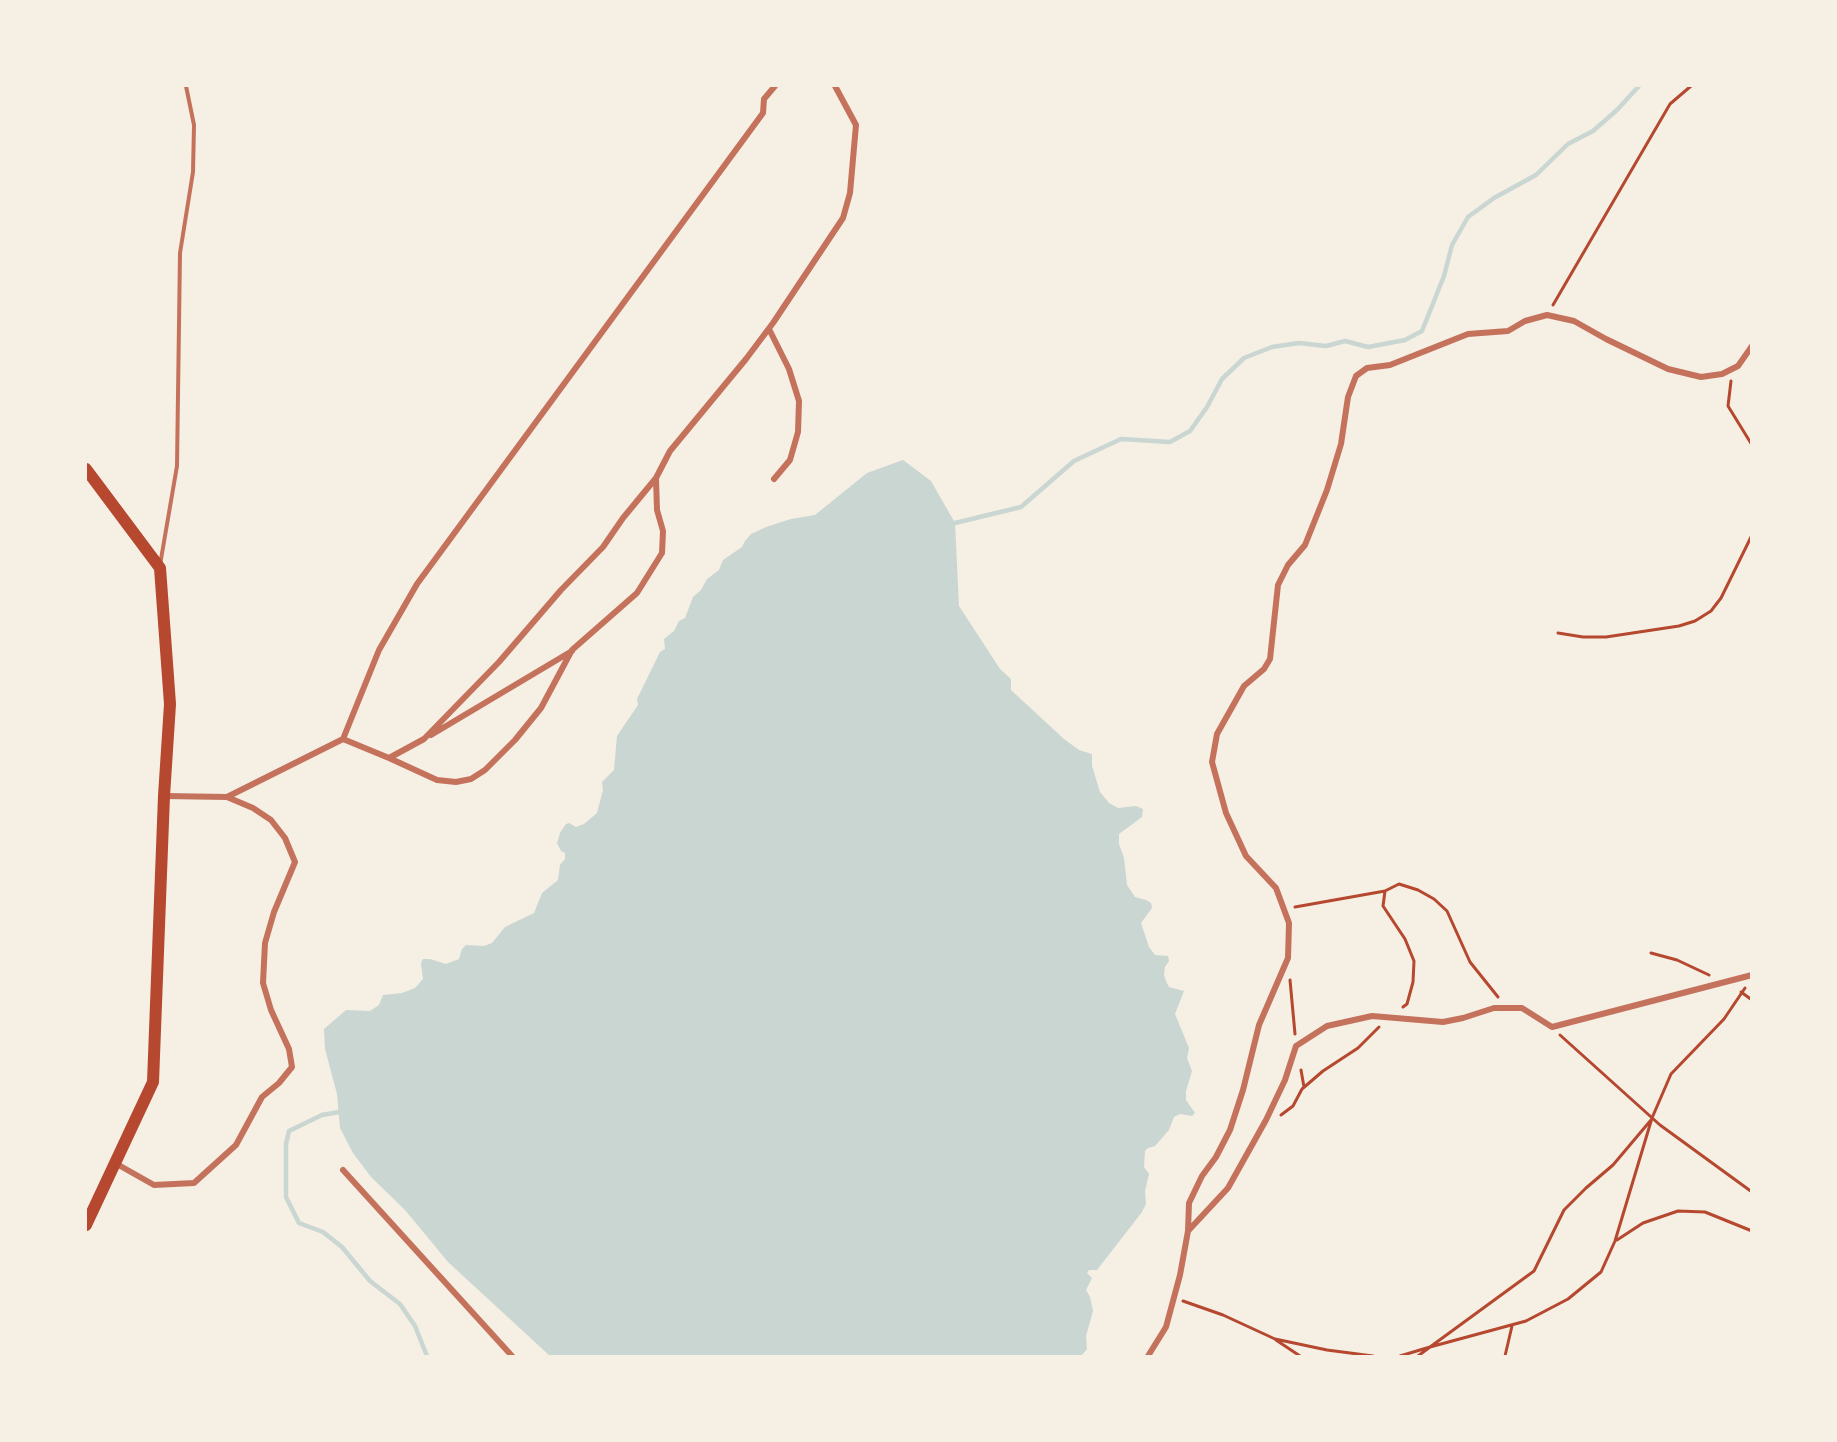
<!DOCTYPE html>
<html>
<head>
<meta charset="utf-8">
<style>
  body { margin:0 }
  #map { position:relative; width:1837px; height:1442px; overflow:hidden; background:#f6efe4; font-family:Ubuntu,sans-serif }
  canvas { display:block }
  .frame { position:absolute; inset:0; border:87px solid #f6efe4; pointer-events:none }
</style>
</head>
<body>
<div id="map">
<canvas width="1837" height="1442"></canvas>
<div class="frame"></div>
</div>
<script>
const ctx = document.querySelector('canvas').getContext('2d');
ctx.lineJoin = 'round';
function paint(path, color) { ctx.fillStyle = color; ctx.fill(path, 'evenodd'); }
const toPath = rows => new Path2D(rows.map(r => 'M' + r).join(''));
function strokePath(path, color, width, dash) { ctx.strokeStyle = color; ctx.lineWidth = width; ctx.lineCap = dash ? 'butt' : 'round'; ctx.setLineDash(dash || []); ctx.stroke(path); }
paint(toPath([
  [903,460,931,481,955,523,959,606,1000,669,1011,679,1011,690,1064,739,1079,750,1092,754,1092,766,1100,792,1109,803,1118,808,1136,806,1143,809,1142,817,1119,834,1119,844,1124,858,1127,885,1135,897,1146,900,1151,903,1152,908,1141,923,1149,947,1155,955,1168,956,1169,961,1165,967,1164,975,1166,981,1169,987,1184,991,1175,1014,1189,1048,1187,1058,1192,1071,1186,1091,1186,1100,1195,1113,1192,1116,1180,1114,1174,1117,1169,1130,1155,1146,1148,1148,1145,1151,1144,1167,1149,1174,1145,1191,1146,1204,1142,1212,1097,1270,1089,1270,1087,1273,1092,1278,1086,1290,1090,1297,1093,1311,1086,1336,1087,1349,1081,1356,550,1356,448,1262,405,1210,371,1177,353,1153,340,1128,337,1094,325,1049,324,1029,346,1010,370,1011,379,1005,383,995,402,993,415,988,423,979,421,963,423,959,430,959,446,964,459,959,462,949,466,945,484,946,492,943,505,927,534,913,542,893,558,880,560,865,565,859,565,853,561,851,557,843,560,833,566,824,569,823,576,827,584,824,597,813,603,790,602,782,614,770,617,736,638,705,637,699,660,652,665,649,664,639,674,631,679,621,685,618,693,597,701,590,707,579,719,570,723,560,742,547,745,541,751,534,766,527,791,519,815,515,867,473]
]), '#c9d6d2');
strokePath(toPath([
  [955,523,1021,507,1074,461,1121,439,1170,442,1190,431,1207,407,1222,379,1244,358,1272,347,1299,343,1326,346,1345,341,1368,347,1405,340,1422,331,1444,276,1452,245,1468,217,1494,198,1536,175,1568,144,1593,131,1617,110,1639,86],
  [339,1112,322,1115,289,1131,286,1144,286,1197,299,1223,323,1232,342,1247,370,1281,400,1304,415,1326,427,1356]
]), '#c9d6d2', 4.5);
strokePath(toPath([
  [1553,305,1670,104,1691,86],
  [1731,381,1728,406,1752,445],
  [1558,633,1583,637,1606,637,1679,626,1695,621,1711,611,1721,598,1752,535],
  [1295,907,1385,891],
  [1651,953,1677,960,1709,975],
  [1290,980,1295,1034],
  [1741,992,1752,1000],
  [1403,1007,1407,1004,1413,982,1414,961,1405,939,1383,906,1385,891,1399,884,1418,890,1434,899,1447,911,1470,962,1498,997],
  [1560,1035,1660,1125,1752,1192],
  [1301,1070,1304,1087],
  [1281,1115,1293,1106,1302,1089,1323,1071,1358,1048,1379,1027],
  [1617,1240,1643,1223,1678,1211,1705,1212,1752,1231],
  [1183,1301,1223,1315,1275,1339,1327,1350,1373,1356],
  [1276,1340,1300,1356],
  [1400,1356,1430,1347,1534,1271,1564,1210,1586,1188,1613,1165,1651,1120],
  [1418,1356,1430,1347,1526,1321,1568,1299,1601,1272,1615,1241,1652,1118,1671,1074,1724,1019,1745,988],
  [1505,1356,1512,1326]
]), '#b5482f', 3);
strokePath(toPath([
  [160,565,177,466,180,253,193,172,194,125,186,86]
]), '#c5725c', 4);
strokePath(toPath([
  [769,329,789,369,799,401,798,432,790,460,774,479],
  [431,735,572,651],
  [343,739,389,758,424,739,499,662,561,590,603,547,623,518,656,478,670,451,746,359,773,323,843,218,850,193,856,125,835,86],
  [389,758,437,780,456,782,471,779,485,770,515,740,541,708,572,650,637,593,662,553,663,531,657,510,656,479],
  [164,796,227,797,343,739,379,650,417,584,763,113,764,99,775,86],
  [115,1163,154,1185,194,1183,236,1145,262,1097,279,1083,292,1067,289,1049,271,1010,263,983,265,943,274,912,295,862,285,838,271,820,253,808,227,797],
  [343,1170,512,1356],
  [1188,1231,1189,1203,1202,1176,1216,1157,1230,1130,1243,1090,1259,1025,1288,958,1289,923,1276,888,1246,856,1226,813,1212,762,1217,734,1244,686,1264,669,1270,659,1278,585,1288,565,1305,545,1327,490,1341,444,1348,397,1356,376,1367,368,1390,365,1468,334,1508,331,1525,321,1547,315,1574,321,1606,339,1668,369,1701,377,1722,374,1738,366,1752,346],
  [1148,1356,1166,1327,1180,1275,1188,1231,1228,1188,1266,1120,1285,1080,1296,1046,1327,1026,1372,1016,1443,1022,1463,1018,1494,1008,1522,1008,1552,1027,1752,975]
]), '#c5725c', 6);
strokePath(toPath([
  [86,469,160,568,170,704,164,796,153,1082,86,1225]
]), '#b5482f', 12);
</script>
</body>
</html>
